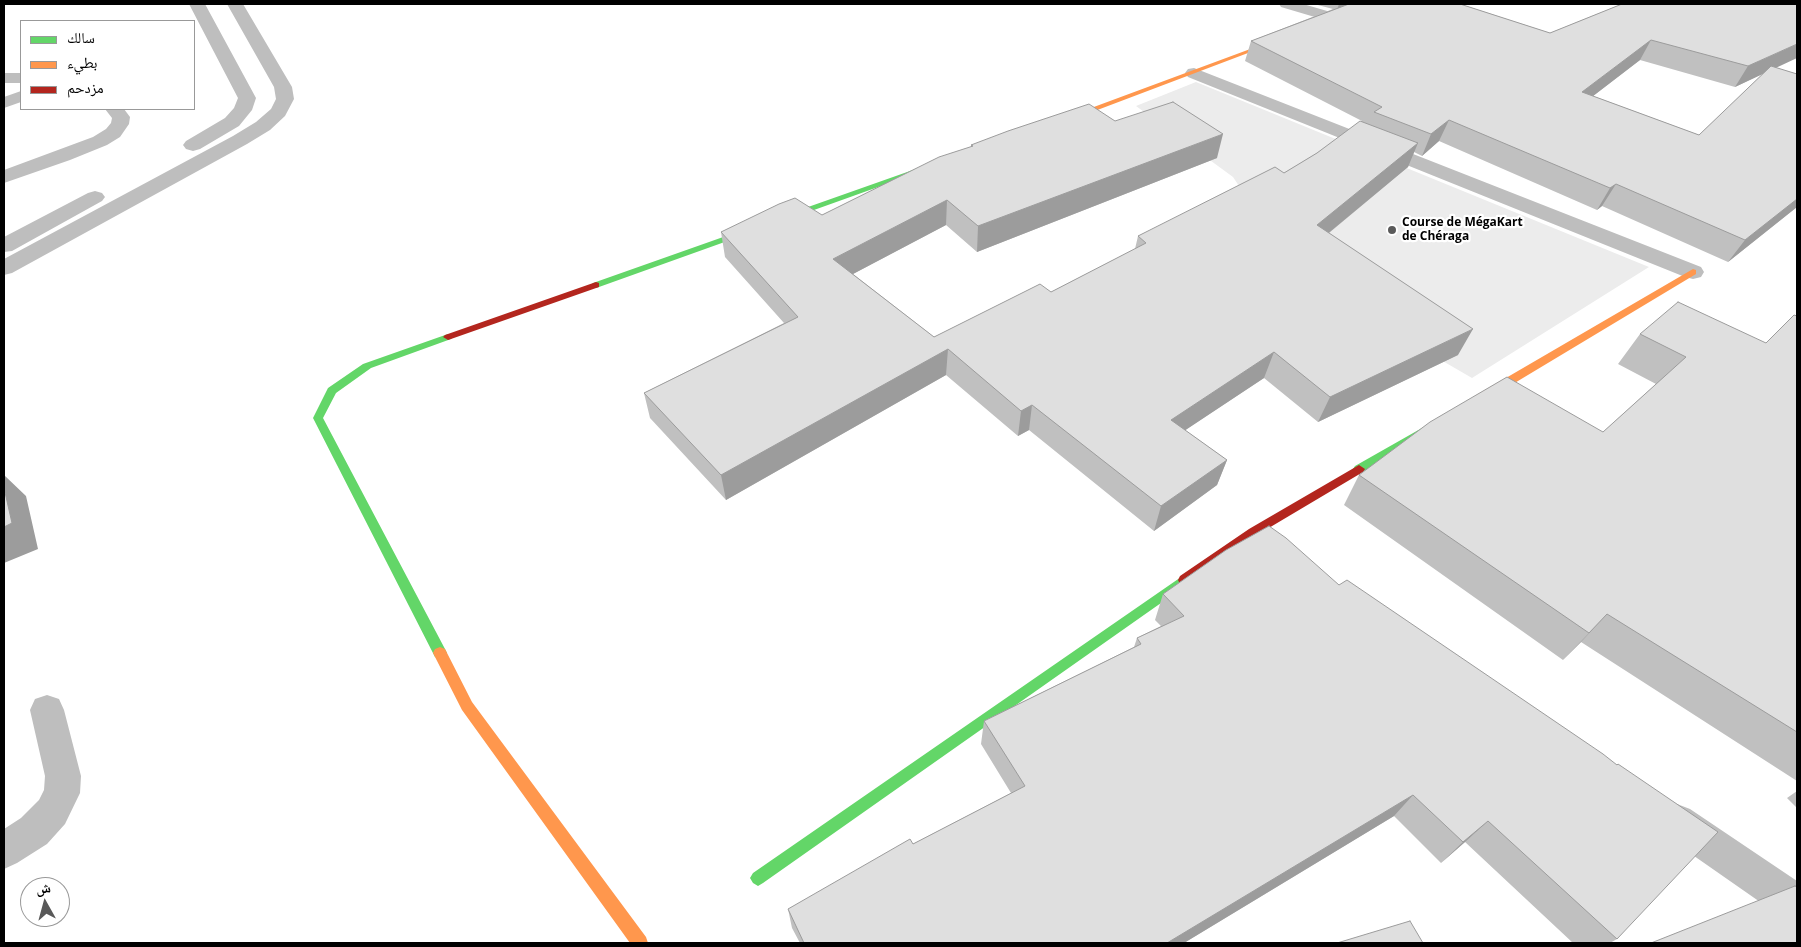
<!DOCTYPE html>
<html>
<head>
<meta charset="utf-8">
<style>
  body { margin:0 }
  #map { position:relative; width:1801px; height:947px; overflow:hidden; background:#fff; font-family:"Open Sans","Noto Naskh Arabic",sans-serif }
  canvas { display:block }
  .frame { position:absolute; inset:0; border:5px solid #000; pointer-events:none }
  .legend { position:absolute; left:20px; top:20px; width:175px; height:90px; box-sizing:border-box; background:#fff; border:1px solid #999; margin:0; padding:6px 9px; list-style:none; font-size:15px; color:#000 }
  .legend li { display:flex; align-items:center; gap:10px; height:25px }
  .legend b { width:25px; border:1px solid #999 }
  .north { position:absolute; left:20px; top:877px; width:50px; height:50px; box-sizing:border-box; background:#fff; border:1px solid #999; border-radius:50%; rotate:353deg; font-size:14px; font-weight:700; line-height:20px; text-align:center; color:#000 }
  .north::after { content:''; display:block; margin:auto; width:18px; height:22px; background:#595959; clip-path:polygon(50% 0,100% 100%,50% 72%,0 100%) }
</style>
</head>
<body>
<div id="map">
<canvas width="1801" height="947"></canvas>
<div class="frame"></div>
<ul class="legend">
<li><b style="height:6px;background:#63d668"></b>سالك</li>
<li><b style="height:6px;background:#ff974d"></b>بطيء</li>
<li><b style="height:6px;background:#b3261e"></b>مزدحم</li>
</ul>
<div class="north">ش</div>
</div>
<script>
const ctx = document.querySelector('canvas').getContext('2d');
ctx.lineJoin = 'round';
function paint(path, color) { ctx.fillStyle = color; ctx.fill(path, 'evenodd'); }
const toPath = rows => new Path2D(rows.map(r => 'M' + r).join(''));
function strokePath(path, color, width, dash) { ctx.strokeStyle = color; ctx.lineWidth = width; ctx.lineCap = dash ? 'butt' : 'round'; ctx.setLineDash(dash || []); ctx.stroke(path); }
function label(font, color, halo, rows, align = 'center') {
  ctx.font = font + ' "Open Sans",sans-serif'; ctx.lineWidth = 4.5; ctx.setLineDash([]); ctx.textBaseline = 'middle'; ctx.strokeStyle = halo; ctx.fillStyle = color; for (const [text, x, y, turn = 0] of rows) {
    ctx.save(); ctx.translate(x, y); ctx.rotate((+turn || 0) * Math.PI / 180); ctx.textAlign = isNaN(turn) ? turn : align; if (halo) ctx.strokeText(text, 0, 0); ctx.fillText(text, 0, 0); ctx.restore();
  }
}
paint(toPath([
  [1196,82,1649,267,1472,378,1227,236,1245,195,1233,177,1136,106]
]), '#ececec');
paint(toPath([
  [189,4,205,4,256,98,252,110,239,126,200,149,193,151,186,149,183,145,186,141,225,118,234,108,238,98,189,4],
  [227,4,243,4,292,87,294,99,285,116,270,130,247,144,12,273,4,275,4,259,233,136,256,122,271,109,276,99,274,87,227,4],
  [1279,4,1303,4,1341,15,1343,18,1341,21,1335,23,1281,7,1279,4],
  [1194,68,1701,267,1704,272,1701,277,1693,279,1685,277,1188,77,1185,73,1188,69,1194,68],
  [4,73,21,73,21,83,4,83,4,73],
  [21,91,21,102,4,108,4,97,21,91],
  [105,109,124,109,130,117,129,124,120,137,107,145,70,160,4,183,4,170,93,137,106,129,111,123,112,118,105,109],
  [95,191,102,193,105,197,102,201,12,251,4,252,4,237,88,193,95,191],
  [47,695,59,699,64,710,81,776,80,793,65,824,47,844,17,863,4,869,4,829,21,818,39,800,44,790,45,776,30,710,35,699,47,695],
  [1677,804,1690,809,1797,881,1797,923,1783,918,1664,835,1659,822,1664,809,1677,804]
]), '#bebebe');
paint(toPath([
  [927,165,934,167,599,287,596,288,591,285,593,283,927,165],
  [448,334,451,335,453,337,451,339,371,368,336,393,323,418,445,649,447,653,445,657,440,659,435,657,313,418,328,388,363,364,448,334],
  [1429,424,1433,425,1434,428,1433,431,1363,472,1355,472,1353,469,1355,466,1429,424],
  [1184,575,1188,576,1190,580,1188,584,763,883,758,886,753,883,750,878,753,873,1184,575]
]), '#63d668');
paint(toPath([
  [1280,38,1285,39,1063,123,1056,121,1280,38],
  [1693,269,1696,270,1696,274,1483,402,1475,402,1474,399,1475,396,1693,269],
  [440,647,445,649,472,702,646,937,648,943,630,943,462,710,433,653,435,649,440,647]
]), '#ff974d');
paint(toPath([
  [596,282,599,283,599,287,451,339,448,340,443,337,445,335,596,282],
  [1359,465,1365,469,1363,472,1257,535,1188,584,1184,585,1180,584,1178,580,1180,576,1249,529,1359,465]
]), '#b3261e');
paint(toPath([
  [1314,4,1460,4,1550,33,1622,4,1776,68,1797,74,1797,207,1728,262,1602,206,1597,210,1439,141,1422,156,1414,152,1408,167,1329,233,1458,355,1318,422,1264,378,1185,430,1227,460,1217,485,1154,531,1029,430,1018,436,946,375,726,500,650,418,644,393,784,323,725,257,721,232,822,215,971,147,971,145,1115,121,1217,158,977,252,946,225,853,274,934,337,1051,292,1135,249,1138,236,1284,173,1317,153,1362,121,1245,61,1251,41,1333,9],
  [1640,60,1735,87,1764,73,1699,135,1593,96],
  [1797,316,1797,781,1581,642,1563,660,1344,505,1359,475,1603,432,1656,384,1618,364,1640,334,1766,343],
  [1226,550,1617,939,1610,943,1573,943,1465,842,1441,863,1394,816,1184,943,800,943,792,928,788,909,1011,793,981,744,984,721,1134,647,1137,638,1161,626,1155,620,1163,594],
  [1797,791,1797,808,1787,798]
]), '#c0c0c0');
paint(toPath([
  [1339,4,1357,4,1337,10],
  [1651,40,1640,60,1571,113,1582,92],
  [1797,44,1797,58,1735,87,1748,66],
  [1449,120,1439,141,1422,156,1431,134],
  [1223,134,1217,158,977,252,978,226],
  [1418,143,1408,167,1308,250,1317,225],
  [1616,184,1602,206,1597,210,1610,188],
  [1797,199,1797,207,1728,262,1745,240],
  [947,200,946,225,834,284,833,259],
  [1473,329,1458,355,1318,422,1330,397],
  [948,349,946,375,726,500,721,475],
  [1274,352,1264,378,1163,445,1171,420],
  [1032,405,1029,430,1018,436,1021,411],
  [1227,460,1217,485,1154,531,1161,506],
  [4,475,26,496,38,549,4,563],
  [1607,614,1581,642,1563,660,1589,633],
  [1413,795,1394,816,1184,943,1167,943],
  [1488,821,1465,842,1441,863,1463,842]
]), '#9c9c9c');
const building = toPath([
  [1349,4,1460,4,1550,33,1622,4,1797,4,1797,44,1748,66,1651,40,1582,92,1699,135,1771,66,1797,74,1797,104,1796,105,1797,106,1797,199,1745,240,1616,184,1610,188,1449,120,1431,134,1374,112,1382,107,1251,41,1349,4],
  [1173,102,1223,134,978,226,947,200,833,259,934,337,1040,284,1051,292,1146,243,1138,236,1275,167,1284,173,1317,153,1360,121,1418,143,1317,225,1473,329,1330,397,1274,352,1171,420,1227,460,1161,506,1032,405,1021,411,948,349,721,475,644,393,798,317,721,232,779,204,795,198,822,215,939,157,973,146,971,145,1008,131,1089,104,1115,121,1173,102],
  [1678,302,1766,343,1794,315,1797,316,1797,732,1607,614,1589,633,1359,475,1430,422,1507,377,1603,432,1686,357,1640,334,1678,302],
  [4,488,12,523,4,527,4,488],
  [1269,526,1286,538,1339,585,1347,580,1603,754,1617,765,1618,764,1718,832,1617,939,1488,821,1463,842,1413,795,1167,943,804,943,788,909,910,839,913,844,1025,786,984,721,1141,644,1137,638,1184,616,1163,594,1226,550,1269,526],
  [1795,886,1797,887,1797,943,1651,943,1795,886],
  [1410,921,1423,943,1337,943,1410,921]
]);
paint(building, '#dfdfdf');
strokePath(building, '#9c9c9c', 1);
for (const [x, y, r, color] of [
  [1392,230,5,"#595959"]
]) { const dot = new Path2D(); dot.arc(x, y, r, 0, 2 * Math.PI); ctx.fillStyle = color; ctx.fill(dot); strokePath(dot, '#fff', 2); }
label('bold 12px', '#000', '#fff', [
  ["Course de MégaKart",1402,223],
  ["de Chéraga",1402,237]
], 'left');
</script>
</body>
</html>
